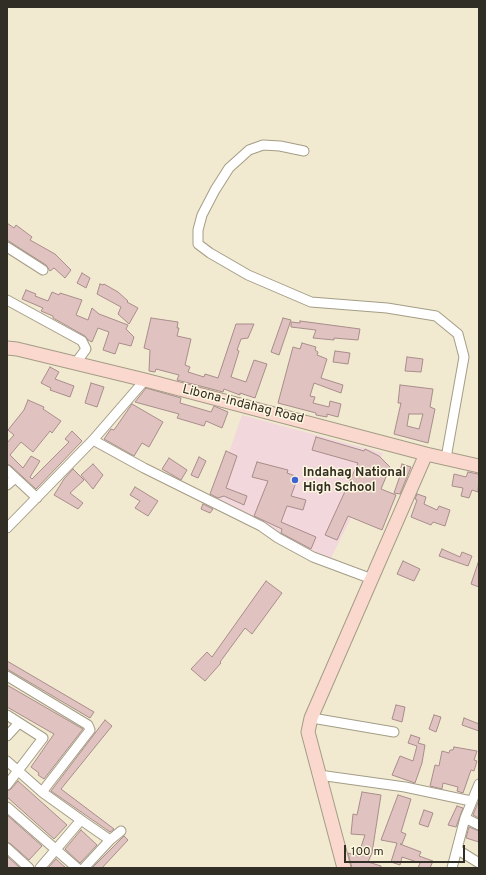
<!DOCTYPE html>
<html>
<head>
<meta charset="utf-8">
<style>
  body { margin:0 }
  #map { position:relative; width:486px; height:875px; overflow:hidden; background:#f1e9d0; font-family:Overpass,sans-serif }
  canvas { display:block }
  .frame { position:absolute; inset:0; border:8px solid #312e25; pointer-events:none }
  .scale { position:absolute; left:344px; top:845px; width:121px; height:18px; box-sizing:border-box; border:2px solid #312e25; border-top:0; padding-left:5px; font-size:12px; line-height:14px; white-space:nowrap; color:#312e25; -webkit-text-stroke:3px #fef6de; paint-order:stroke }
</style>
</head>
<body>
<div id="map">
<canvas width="486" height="875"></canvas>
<div class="frame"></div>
<div class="scale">100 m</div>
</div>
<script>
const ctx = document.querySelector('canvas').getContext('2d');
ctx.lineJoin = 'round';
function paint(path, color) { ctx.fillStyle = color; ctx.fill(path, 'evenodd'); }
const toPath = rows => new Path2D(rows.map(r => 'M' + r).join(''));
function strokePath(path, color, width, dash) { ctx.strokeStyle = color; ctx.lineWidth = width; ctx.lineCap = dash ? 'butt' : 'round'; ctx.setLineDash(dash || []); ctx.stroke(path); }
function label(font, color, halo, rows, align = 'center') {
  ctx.font = font + ' Overpass,sans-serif'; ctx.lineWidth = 3; ctx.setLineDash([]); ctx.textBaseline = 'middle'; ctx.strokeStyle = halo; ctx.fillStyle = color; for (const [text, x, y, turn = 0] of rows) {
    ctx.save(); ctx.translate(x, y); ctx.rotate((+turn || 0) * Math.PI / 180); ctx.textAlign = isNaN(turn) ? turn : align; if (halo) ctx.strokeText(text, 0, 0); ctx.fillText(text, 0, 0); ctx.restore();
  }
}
paint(toPath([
  [242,415,383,453,329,562,210,507]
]), '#f2d7dd');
const building = toPath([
  [7,223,14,228,16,225,32,237,30,240,55,254,71,270,65,278,54,268,50,271,46,265,7,240,7,223],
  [82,273,90,278,86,288,77,283,82,273],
  [100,284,103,285,104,284,118,292,128,301,127,302,138,308,129,324,118,314,121,307,97,294,100,284],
  [26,290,36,294,35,296,48,301,52,292,59,295,60,293,82,300,76,315,88,320,92,308,99,314,128,325,126,329,134,337,131,346,119,343,115,354,103,350,109,332,98,328,92,342,88,340,85,336,53,318,53,316,41,311,43,308,22,299,26,290],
  [151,318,178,322,177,328,179,328,177,336,191,339,185,365,190,367,188,372,204,377,205,374,218,378,236,324,254,324,248,338,241,339,237,350,239,351,231,377,246,382,254,360,267,364,255,398,240,393,240,395,224,389,223,392,177,380,179,375,156,369,155,372,149,371,150,350,144,348,151,318],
  [283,318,291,320,279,355,271,352,283,318],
  [300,321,360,329,358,340,334,338,334,340,313,338,316,330,291,327,291,322,300,323,300,321],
  [302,343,316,347,315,350,318,352,317,355,327,359,321,378,343,385,341,393,314,383,310,396,315,397,313,403,329,407,330,401,341,404,338,417,327,414,327,417,316,415,316,413,278,403,293,347,300,349,302,343],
  [335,351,350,353,348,364,333,362,335,351],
  [407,357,423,359,421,372,405,371,407,357],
  [50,367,59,372,55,379,74,386,70,397,50,390,51,388,41,383,50,367],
  [91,383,104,387,97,407,85,403,91,383],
  [400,385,433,389,430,407,435,409,428,443,394,434,401,403,398,403,400,385],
  [409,414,423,414,419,429,407,426,409,414],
  [146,388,181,398,180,403,211,412,214,406,228,412,222,428,206,421,204,426,177,418,179,414,135,402,146,388],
  [28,400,44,407,43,409,61,421,52,433,50,431,33,452,21,442,10,455,23,468,31,456,40,461,30,477,32,479,69,442,65,439,72,431,82,441,36,489,11,466,7,464,7,443,14,435,8,430,24,410,28,400],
  [132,404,163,422,149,447,142,443,134,456,104,439,111,429,114,430,132,404],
  [316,437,364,451,365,449,379,456,390,467,381,489,396,495,382,530,348,516,337,540,325,535,358,463,312,450,316,437],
  [226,451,237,456,226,488,247,496,244,505,224,496,218,498,210,494,226,451],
  [199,457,206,461,198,478,191,475,199,457],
  [169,458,187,470,181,480,162,469,169,458],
  [257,462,288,470,287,473,298,477,291,496,306,500,303,510,287,506,281,522,316,537,311,549,281,533,282,529,254,516,268,481,252,477,257,462],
  [93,464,103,475,93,489,81,475,93,464],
  [402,464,411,467,400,494,394,493,401,473,399,473,402,464],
  [73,469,84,480,70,493,83,503,78,509,54,495,64,479,73,469],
  [468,472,478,474,479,476,478,492,472,490,469,498,461,496,463,488,452,486,454,474,466,477,468,472],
  [135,487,158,501,148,516,135,508,140,501,130,495,135,487],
  [417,494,426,497,424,504,437,510,439,506,450,510,445,526,433,522,431,525,411,517,417,500,415,499,417,494],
  [203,504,213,509,210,513,201,509,203,504],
  [442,549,460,557,462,552,472,556,468,566,439,556,442,549],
  [403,561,420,569,414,581,397,574,403,561],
  [478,563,479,563,479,587,471,584,478,563],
  [266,581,282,593,252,634,245,628,220,662,221,663,205,681,191,669,207,652,212,657,266,581],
  [7,661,94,712,90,718,7,669,7,661],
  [7,685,83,729,44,779,38,775,39,773,31,767,54,734,7,707,7,685],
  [396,705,405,707,402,722,392,719,396,705],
  [434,715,441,717,436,732,429,729,434,715],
  [464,718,479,724,479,731,462,725,464,718],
  [105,720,112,726,61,789,114,829,110,832,51,791,105,720],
  [411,735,420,738,418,743,425,745,422,763,415,783,392,775,400,756,413,761,417,746,408,743,411,735],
  [454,747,477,751,474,760,477,761,474,771,471,770,463,793,457,791,458,787,443,783,442,789,430,786,435,765,439,766,442,751,449,753,450,750,453,750,454,747],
  [18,781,67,825,54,839,7,797,7,791,11,789,18,781],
  [362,792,381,795,372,853,368,862,381,866,381,868,352,868,348,853,358,856,365,835,351,834,353,814,357,815,362,792],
  [398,795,411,799,401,832,406,834,402,844,400,844,421,852,419,856,433,861,430,868,418,868,420,863,402,857,400,865,391,862,397,843,381,840,398,795],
  [479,800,479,818,473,815,479,800],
  [457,806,463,808,456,827,448,825,457,806],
  [424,810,433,813,428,827,419,824,424,810],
  [7,815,42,846,29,860,11,844,7,842,7,815],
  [469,827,479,831,479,842,466,838,469,827],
  [81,830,97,845,80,863,65,849,81,830],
  [124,836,128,840,102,868,92,868,124,836],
  [7,856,20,868,7,868,7,856],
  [56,859,66,868,48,868,56,859]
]);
paint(building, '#e0c3c0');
strokePath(building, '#a88d8a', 1);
const street = toPath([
  [304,151,280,146,263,145,249,150,229,168,215,190,202,215,198,230,198,244,210,253,248,275,311,302,387,308,436,316,458,334,464,357,446,458],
  [7,247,43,270],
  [7,300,82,341,86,349,75,364],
  [93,440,144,468,261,526,278,538,313,557,372,579],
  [7,470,37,498],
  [7,485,15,478],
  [7,528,93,440,145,380],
  [7,676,88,725,90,730,42,792,7,761],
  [7,715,43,738,7,785],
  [312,718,394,732],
  [7,736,19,723],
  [319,775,405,787,471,801],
  [42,792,81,820],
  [7,807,77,868],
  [465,818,479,825],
  [7,848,29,868],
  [458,850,479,863],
  [40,868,81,820,110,840],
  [84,868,110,840,121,831],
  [452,868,465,818,479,784]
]);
const secondary = toPath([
  [7,348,17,349,145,380,426,454,479,466],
  [344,868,308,732,311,718,426,454]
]);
strokePath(street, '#a49d86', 11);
strokePath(secondary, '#a49d86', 15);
strokePath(street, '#fff', 9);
strokePath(secondary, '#fad8ce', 13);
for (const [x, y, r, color] of [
  [295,480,4,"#3c62d3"]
]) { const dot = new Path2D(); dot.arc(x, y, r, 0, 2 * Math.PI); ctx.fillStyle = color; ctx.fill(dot); strokePath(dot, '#fef6de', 1.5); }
label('13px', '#312e25', '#fef6de', [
  ["Libona-Indahag Road",243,405,14]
]);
label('bold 13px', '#312e25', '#fef6de', [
  ["Indahag National",303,473],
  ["High School",303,488]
], 'left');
</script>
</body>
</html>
